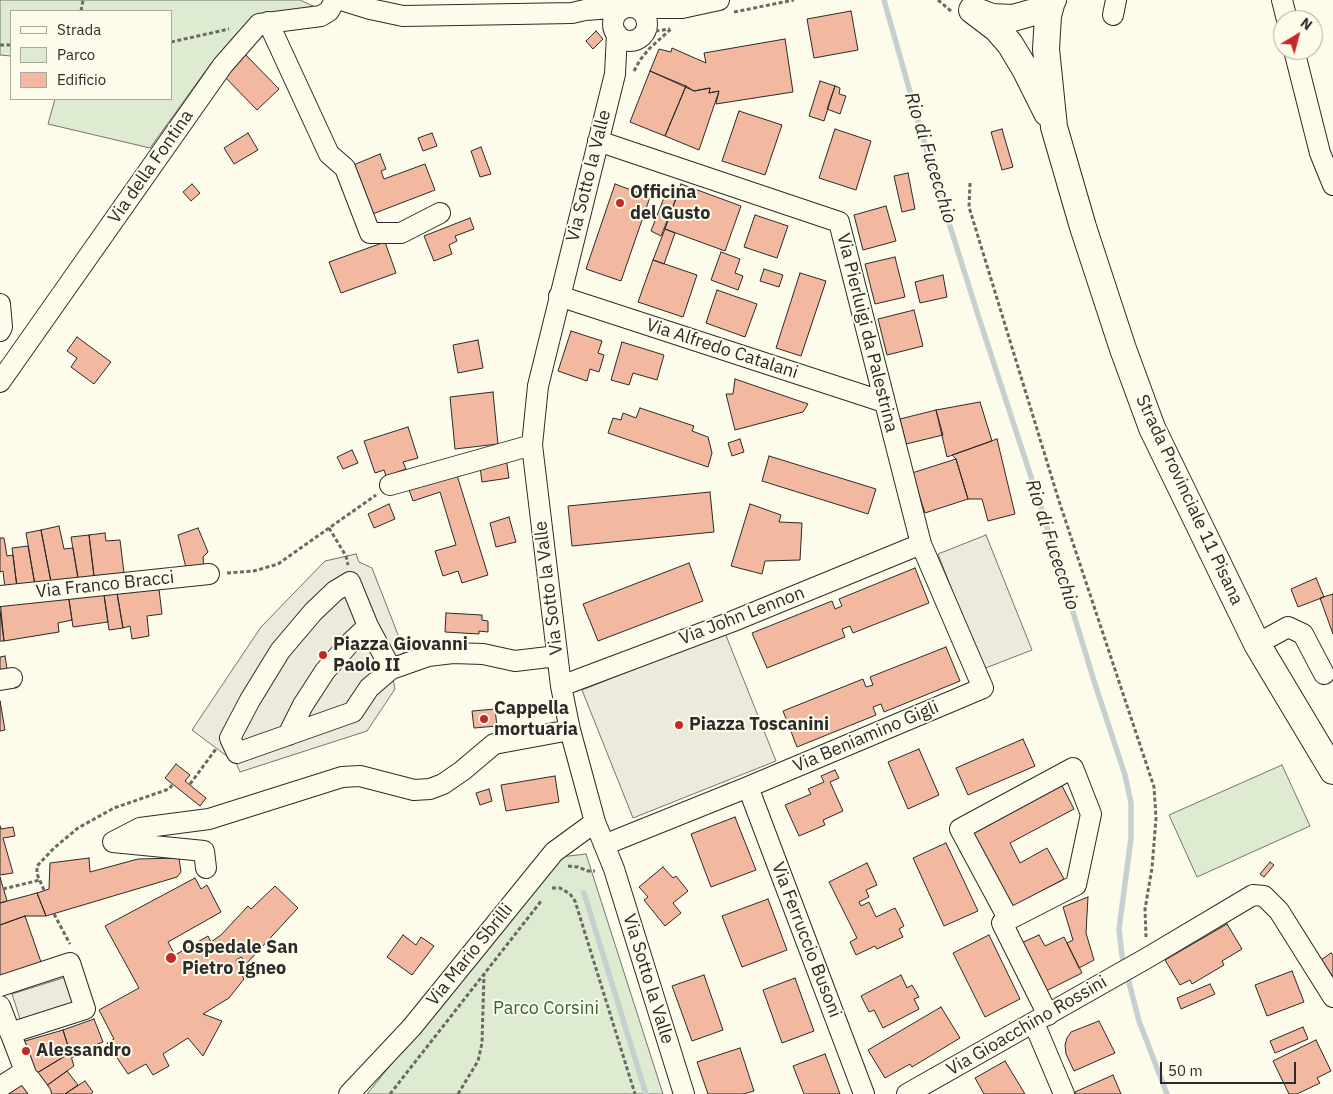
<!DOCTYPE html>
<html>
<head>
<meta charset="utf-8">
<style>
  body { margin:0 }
  #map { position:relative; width:1333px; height:1094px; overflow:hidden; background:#fdfbea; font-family:"IBM Plex Sans",sans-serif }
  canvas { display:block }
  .legend { position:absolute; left:10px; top:10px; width:162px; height:90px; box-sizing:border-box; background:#fdfbea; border:1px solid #a9a89e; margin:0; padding:6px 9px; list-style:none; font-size:15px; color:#2b2b2b }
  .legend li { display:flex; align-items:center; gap:10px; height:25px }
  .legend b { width:25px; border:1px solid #a9a89e }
  .north { position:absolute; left:1273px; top:10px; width:50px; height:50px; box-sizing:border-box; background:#fdfbea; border:1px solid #a9a89e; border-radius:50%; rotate:37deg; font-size:14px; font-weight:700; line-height:20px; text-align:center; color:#2b2b2b }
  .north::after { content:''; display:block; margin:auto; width:18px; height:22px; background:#c62828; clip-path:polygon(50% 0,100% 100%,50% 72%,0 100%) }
  .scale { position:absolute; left:1160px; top:1062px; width:136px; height:22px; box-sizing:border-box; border:2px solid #2b2b2b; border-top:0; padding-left:6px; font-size:15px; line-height:18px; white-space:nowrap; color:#2b2b2b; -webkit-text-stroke:4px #fdfbea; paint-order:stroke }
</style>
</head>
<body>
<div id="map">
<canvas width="1333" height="1094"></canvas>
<ul class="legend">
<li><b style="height:6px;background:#fdfbea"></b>Strada</li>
<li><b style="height:14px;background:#deebd1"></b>Parco</li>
<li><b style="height:14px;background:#f2b8a0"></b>Edificio</li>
</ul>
<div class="north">N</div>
<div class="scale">50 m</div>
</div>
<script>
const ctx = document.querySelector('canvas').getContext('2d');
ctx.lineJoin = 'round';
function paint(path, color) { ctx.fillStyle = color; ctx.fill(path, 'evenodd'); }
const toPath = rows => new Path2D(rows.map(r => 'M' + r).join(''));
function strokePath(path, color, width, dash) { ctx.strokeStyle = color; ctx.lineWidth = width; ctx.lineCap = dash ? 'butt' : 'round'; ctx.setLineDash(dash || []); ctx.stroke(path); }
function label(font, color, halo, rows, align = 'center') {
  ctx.font = font + ' "IBM Plex Sans",sans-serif'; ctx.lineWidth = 4; ctx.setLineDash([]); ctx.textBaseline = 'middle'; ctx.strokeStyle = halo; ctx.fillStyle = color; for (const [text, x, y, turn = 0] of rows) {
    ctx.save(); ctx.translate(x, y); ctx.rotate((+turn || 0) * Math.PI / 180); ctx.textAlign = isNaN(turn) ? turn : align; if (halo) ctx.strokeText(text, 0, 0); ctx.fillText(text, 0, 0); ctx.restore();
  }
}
const green = toPath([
  [0,0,300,0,313,6,259,20,248,29,212,62,150,148,48,124,55,99,171,99,171,11,11,11,11,56,0,55,0,0],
  [1282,765,1310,826,1197,877,1169,815,1282,765],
  [586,854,663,1094,367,1094,560,857,586,854]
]);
paint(green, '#deebd1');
strokePath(green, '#74746e', 1);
const parking = toPath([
  [986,535,1032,650,983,669,938,554,986,535],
  [356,554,359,562,372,568,402,645,405,664,393,679,395,689,367,731,240,772,236,763,192,730,261,627,325,561,356,554],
  [725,633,776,761,633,818,582,690,725,633],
  [66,977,76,1004,21,1022,12,994,66,977]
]);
paint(parking, '#eceadb');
strokePath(parking, '#74746e', 1);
strokePath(toPath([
  [884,0,931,166,978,315,1038,498,1095,684,1125,775,1131,803,1131,838,1119,929,1122,956,1139,1021,1167,1094],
  [584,893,646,1094]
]), '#c7d0d0', 5.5);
const building = toPath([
  [851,11,858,50,814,58,807,19,851,11],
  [596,31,603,39,593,49,586,41,596,31],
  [785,39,793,92,716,104,719,91,709,93,710,88,694,91,650,71,659,49,671,52,672,48,706,63,704,53,785,39],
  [242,51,279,89,257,110,220,72,242,51],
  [650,71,686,86,665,136,630,122,650,71],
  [820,81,835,86,824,121,809,116,820,81],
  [686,86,694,91,710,88,709,93,719,91,699,150,665,136,686,86],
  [835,86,840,88,839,94,846,96,840,114,827,109,835,86],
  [739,111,782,125,765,175,722,161,739,111],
  [835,129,871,141,856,190,819,178,835,129],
  [1002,129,1013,167,1002,170,991,132,1002,129],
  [248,133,258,150,234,164,224,148,248,133],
  [432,133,437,146,423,151,418,138,432,133],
  [481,147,491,174,480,177,471,151,481,147],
  [380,154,386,169,381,171,384,179,425,164,435,190,370,215,351,166,380,154],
  [908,173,915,209,902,212,894,176,908,173],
  [192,184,200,193,191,201,183,192,192,184],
  [615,184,650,197,621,281,586,269,615,184],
  [681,184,741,206,725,251,665,229,681,184],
  [667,190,678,194,661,236,651,231,667,190],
  [886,206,896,241,863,250,854,215,886,206],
  [755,215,788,226,777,258,744,247,755,215],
  [470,218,474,229,455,236,457,241,449,245,452,254,434,261,424,236,470,218],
  [665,229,675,233,664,264,653,260,665,229],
  [385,242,396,273,341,293,329,262,385,242],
  [721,252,740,259,735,273,743,276,738,290,711,280,721,252],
  [895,257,905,297,875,304,865,264,895,257],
  [653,260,697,275,683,317,638,302,653,260],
  [764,269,783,275,779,287,760,281,764,269],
  [800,273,826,281,801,356,776,348,800,273],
  [943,275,947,297,920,303,915,282,943,275],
  [717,290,757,304,745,337,706,323,717,290],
  [914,310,923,346,887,355,878,319,914,310],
  [571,331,602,341,598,353,604,355,599,372,590,369,587,381,558,371,571,331],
  [77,337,111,362,94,384,71,367,77,358,67,351,77,337],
  [478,340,483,368,458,373,453,345,478,340],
  [622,342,664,355,657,380,633,373,629,385,611,380,622,342],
  [735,379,808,404,803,412,735,430,726,394,733,394,735,379],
  [493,392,498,444,455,449,450,397,493,392],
  [980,402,992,441,947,457,936,410,980,402],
  [640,408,694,426,692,431,708,437,712,453,708,467,608,433,613,418,621,420,623,413,636,418,640,408],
  [936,410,943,435,906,444,900,419,936,410],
  [408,427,418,458,403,462,406,469,386,476,384,470,375,473,364,441,408,427],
  [740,439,744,452,732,456,728,443,740,439],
  [997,439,1015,514,988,521,982,499,968,499,956,459,952,455,997,439],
  [352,450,358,463,343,469,337,457,352,450],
  [769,456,876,489,868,514,762,481,769,456],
  [506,458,509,478,482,482,480,467,506,458],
  [956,459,968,499,925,513,912,473,956,459],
  [456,472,488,575,462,583,458,571,443,576,435,551,456,545,440,492,413,501,408,487,456,472],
  [710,492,714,532,572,546,568,506,710,492],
  [389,504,395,519,374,528,368,514,389,504],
  [750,504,781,515,779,522,802,523,800,560,765,561,762,574,731,566,750,504],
  [509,517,516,542,496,547,490,523,509,517],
  [59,526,64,549,73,548,78,578,51,582,41,530,59,526],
  [198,528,208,552,203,557,204,567,186,568,178,535,198,528],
  [41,530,51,582,35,585,26,533,41,530],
  [105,533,106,541,120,540,124,573,94,576,89,535,105,533],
  [89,535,94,576,78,578,71,537,89,535],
  [0,538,4,538,7,556,13,555,17,587,5,588,3,571,0,572,0,538],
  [28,546,35,585,17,587,12,548,28,546],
  [689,563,703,601,598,641,583,604,689,563],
  [915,568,929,603,853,633,850,626,842,629,845,637,767,668,752,633,832,601,835,609,842,606,839,599,915,568],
  [1316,578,1324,597,1298,607,1291,589,1316,578],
  [158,581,162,614,147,616,149,636,132,639,130,626,123,628,116,587,158,581],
  [116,587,123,628,109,630,103,588,116,587],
  [103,588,108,622,73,627,68,593,103,588],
  [68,593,72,620,58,623,59,632,4,641,0,601,68,593],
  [1333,594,1333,634,1320,598,1333,594],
  [0,611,4,641,0,641,0,611],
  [446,613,482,615,482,620,488,621,488,632,479,631,479,634,445,632,446,613],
  [946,647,960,681,884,712,881,704,873,707,876,715,797,747,783,711,863,679,866,687,873,685,870,677,946,647],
  [5,656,9,682,0,683,0,657,5,656],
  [0,701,5,730,0,731,0,701],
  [495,709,497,726,474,728,472,711,495,709],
  [1023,739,1035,766,968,795,956,768,1023,739],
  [919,749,939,795,908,809,888,762,919,749],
  [176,764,190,775,185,781,206,798,200,806,165,778,176,764],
  [835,770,839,778,830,782,843,811,823,820,825,825,799,836,785,805,811,794,808,789,824,782,821,776,835,770],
  [555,776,559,802,506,811,501,785,555,776],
  [1059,780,1074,809,1010,843,1020,863,1047,848,1064,879,1006,910,964,830,1059,780],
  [489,789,492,801,480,805,476,793,489,789],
  [735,817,756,870,711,887,691,834,735,817],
  [0,826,1,829,13,827,15,836,3,838,13,873,0,875,0,826],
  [946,843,978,911,944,926,913,858,946,843],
  [89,858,90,872,138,859,179,858,181,872,177,877,46,916,37,893,49,889,50,863,89,858],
  [1270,862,1274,865,1264,877,1260,874,1270,862],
  [867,863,877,885,866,890,869,897,859,902,861,906,869,902,876,917,895,908,904,926,899,929,903,937,877,949,875,946,856,955,850,942,857,938,829,882,867,863],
  [663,867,673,878,676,876,688,891,673,903,681,913,665,926,644,900,648,897,639,887,663,867],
  [0,877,7,901,0,903,0,877],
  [195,878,201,889,207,885,221,912,168,942,175,955,208,936,211,942,221,935,248,906,251,909,275,886,298,908,247,963,241,957,236,960,244,979,229,998,203,1014,222,1021,203,1056,188,1038,163,1054,169,1066,153,1075,146,1064,128,1074,107,1043,114,1039,99,1010,139,988,105,926,195,878],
  [37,893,46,916,25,916,0,925,0,903,37,893],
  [1088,897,1086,933,1094,960,1079,968,1067,943,1073,940,1063,907,1088,897],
  [768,899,787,950,742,967,722,916,768,899],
  [25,916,41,962,0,977,0,925,25,916],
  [1227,924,1242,949,1222,961,1224,965,1192,984,1190,980,1180,985,1165,960,1227,924],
  [403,935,416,945,421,937,434,946,412,975,387,957,403,935],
  [989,935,1020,999,985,1017,953,953,989,935],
  [1039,935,1045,946,1064,937,1082,973,1044,992,1019,944,1039,935],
  [1331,953,1333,955,1333,977,1321,960,1331,953],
  [1292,971,1304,1002,1267,1016,1255,985,1292,971],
  [704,975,723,1030,692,1041,672,986,704,975],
  [901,975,907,988,912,985,919,997,914,999,919,1009,883,1028,874,1010,869,1012,861,996,901,975],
  [795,978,814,1031,782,1043,763,990,795,978],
  [1210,984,1215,994,1181,1009,1177,998,1210,984],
  [941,1007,960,1038,912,1067,910,1064,885,1078,868,1050,941,1007],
  [94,1019,103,1042,80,1051,72,1058,63,1030,94,1019],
  [1099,1021,1115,1053,1074,1071,1066,1054,1065,1045,1067,1038,1071,1032,1099,1021],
  [1303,1027,1308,1039,1275,1053,1270,1041,1303,1027],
  [63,1030,70,1053,32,1076,18,1043,63,1030],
  [1316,1040,1331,1071,1317,1078,1320,1083,1297,1094,1289,1094,1273,1061,1316,1040],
  [740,1048,754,1091,743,1094,708,1094,697,1062,740,1048],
  [70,1053,74,1066,42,1089,32,1076,70,1053],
  [825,1054,840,1094,804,1094,793,1066,825,1054],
  [1005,1061,1025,1094,984,1094,975,1078,1005,1061],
  [67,1071,78,1085,65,1094,45,1094,42,1089,67,1071],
  [1113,1075,1121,1094,1075,1094,1075,1092,1113,1075],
  [26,1077,36,1094,2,1094,26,1077],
  [85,1081,93,1092,91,1094,65,1094,85,1081]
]);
paint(building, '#f2b8a0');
strokePath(building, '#2b2b2b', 1);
const minor = toPath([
  [341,0,370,9,403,16,572,13,585,10,626,7],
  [1282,0,1287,20],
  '613 24a17 17 0 1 1 34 0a17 17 0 1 1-34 0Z',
  [637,8,682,8,719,0],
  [1113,15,1116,0],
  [268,22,329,154,345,168,370,233,401,233,440,213],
  [617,34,615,74,538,386,532,445,561,686,570,730,595,822,614,869,684,1094],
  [1294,50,1320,153,1333,185],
  [598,141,839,222,921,544,983,688,748,787,604,845],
  [559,296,884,402],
  [0,304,2,327,0,331],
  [0,382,223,65,259,24,321,16,329,11,335,0],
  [390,485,532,445],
  [0,596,209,574],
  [1257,644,1288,627,1303,634,1324,674],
  [391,669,368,626,350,582,335,591,313,612,280,651,250,700,230,738,237,753,353,712,369,688,391,669,428,656,453,653,483,654,515,661,557,656],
  [0,680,12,678],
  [561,686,731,622,921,544],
  [288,735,303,705,325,671,349,644,368,626],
  [748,787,864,1094],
  [206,868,204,851,113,842,140,828,209,819,342,777,360,776,414,790,430,789,443,784,462,771,494,744,570,730],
  [1009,920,960,829,1073,768,1091,814,1076,885,1002,923,1048,1015],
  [0,986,70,963,85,1009,10,1033],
  [0,1006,25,1071,0,1087],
  [1034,1023,1064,1094],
  [30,1079,41,1094],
  [349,1094,412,1027,554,852,595,822],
  [907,1094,1147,958,1253,895,1264,896,1279,911,1333,997]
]);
const major = toPath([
  [1052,1,1048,16,1046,49,1054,127,1083,227,1123,349,1152,428,1257,644,1333,771],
  [972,10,997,29,1010,44,1025,69,1047,113],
  [976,11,992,17,1013,18,1034,12,1053,0]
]);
strokePath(minor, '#2b2b2b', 22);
strokePath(major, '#2b2b2b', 28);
strokePath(toPath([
  [938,0,951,11],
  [81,11,83,0],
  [734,12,794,0],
  [649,32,670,29],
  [171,42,229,29],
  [0,45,11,45],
  [634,71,640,60,650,48,672,28],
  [970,183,969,207,1059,501,1154,787,1156,818,1152,868,1145,909,1146,937],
  [329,528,346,556,348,565],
  [227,573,254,571,278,564,376,495],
  [190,784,216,749],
  [568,866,578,867,588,871,595,871],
  [552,888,560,888,570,894,575,901,635,1094],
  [3,889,40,880],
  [44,890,37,874,37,866,54,848,78,828,114,808,169,789,173,784],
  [54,914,70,944],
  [390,1094,542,900],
  [458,1094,478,1061,482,1043,484,975]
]), '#6a6964', 3, [4, 2.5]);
strokePath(minor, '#fdfbea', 20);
strokePath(major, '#fdfbea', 26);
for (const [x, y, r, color] of [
  [620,203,5,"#c62828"],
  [323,655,5,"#c62828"],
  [484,719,5,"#c62828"],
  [679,725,5,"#c62828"],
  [171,958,6,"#c62828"],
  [26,1051,5,"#c62828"]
]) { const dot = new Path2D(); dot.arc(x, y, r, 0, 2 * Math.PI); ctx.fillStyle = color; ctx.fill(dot); strokePath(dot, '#fdfbea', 2); }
label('18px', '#2b2b2b', '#fdfbea', [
  ["Via della Fontina",151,167,-55],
  ["Via Sotto la Valle",589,176,-76],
  ["Via Pierluigi da Palestrina",867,333,76],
  ["Via Alfredo Catalani",722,349,18],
  ["Strada Provinciale 11 Pisana",1189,500,65],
  ["Via Franco Bracci",105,585,-6],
  ["Via Sotto la Valle",549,588,-97],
  ["Via John Lennon",742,616,-21],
  ["Via Beniamino Gigli",866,737,-23],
  ["Via Ferruccio Busoni",806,940,69],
  ["Via Mario Sbrilli",470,955,-51],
  ["Via Sotto la Valle",648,979,73],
  ["Via Gioacchino Rossini",1027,1026,-30]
]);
label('bold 18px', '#2b2b2b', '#fdfbea', [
  ["Officina",630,193],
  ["del Gusto",630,214],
  ["Piazza Giovanni",333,645],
  ["Paolo II",333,666],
  ["Cappella",494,709],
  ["mortuaria",494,730],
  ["Piazza Toscanini",689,725],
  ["Ospedale San",182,948],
  ["Pietro Igneo",182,969],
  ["Alessandro",36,1051]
], 'left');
label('18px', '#34623c', '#fdfbea', [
  ["Parco Corsini",546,1009]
]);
label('italic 19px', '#2b2b2b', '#fdfbea', [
  ["Rio di Fucecchio",930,158,73],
  ["Rio di Fucecchio",1052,545,72]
]);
</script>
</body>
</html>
